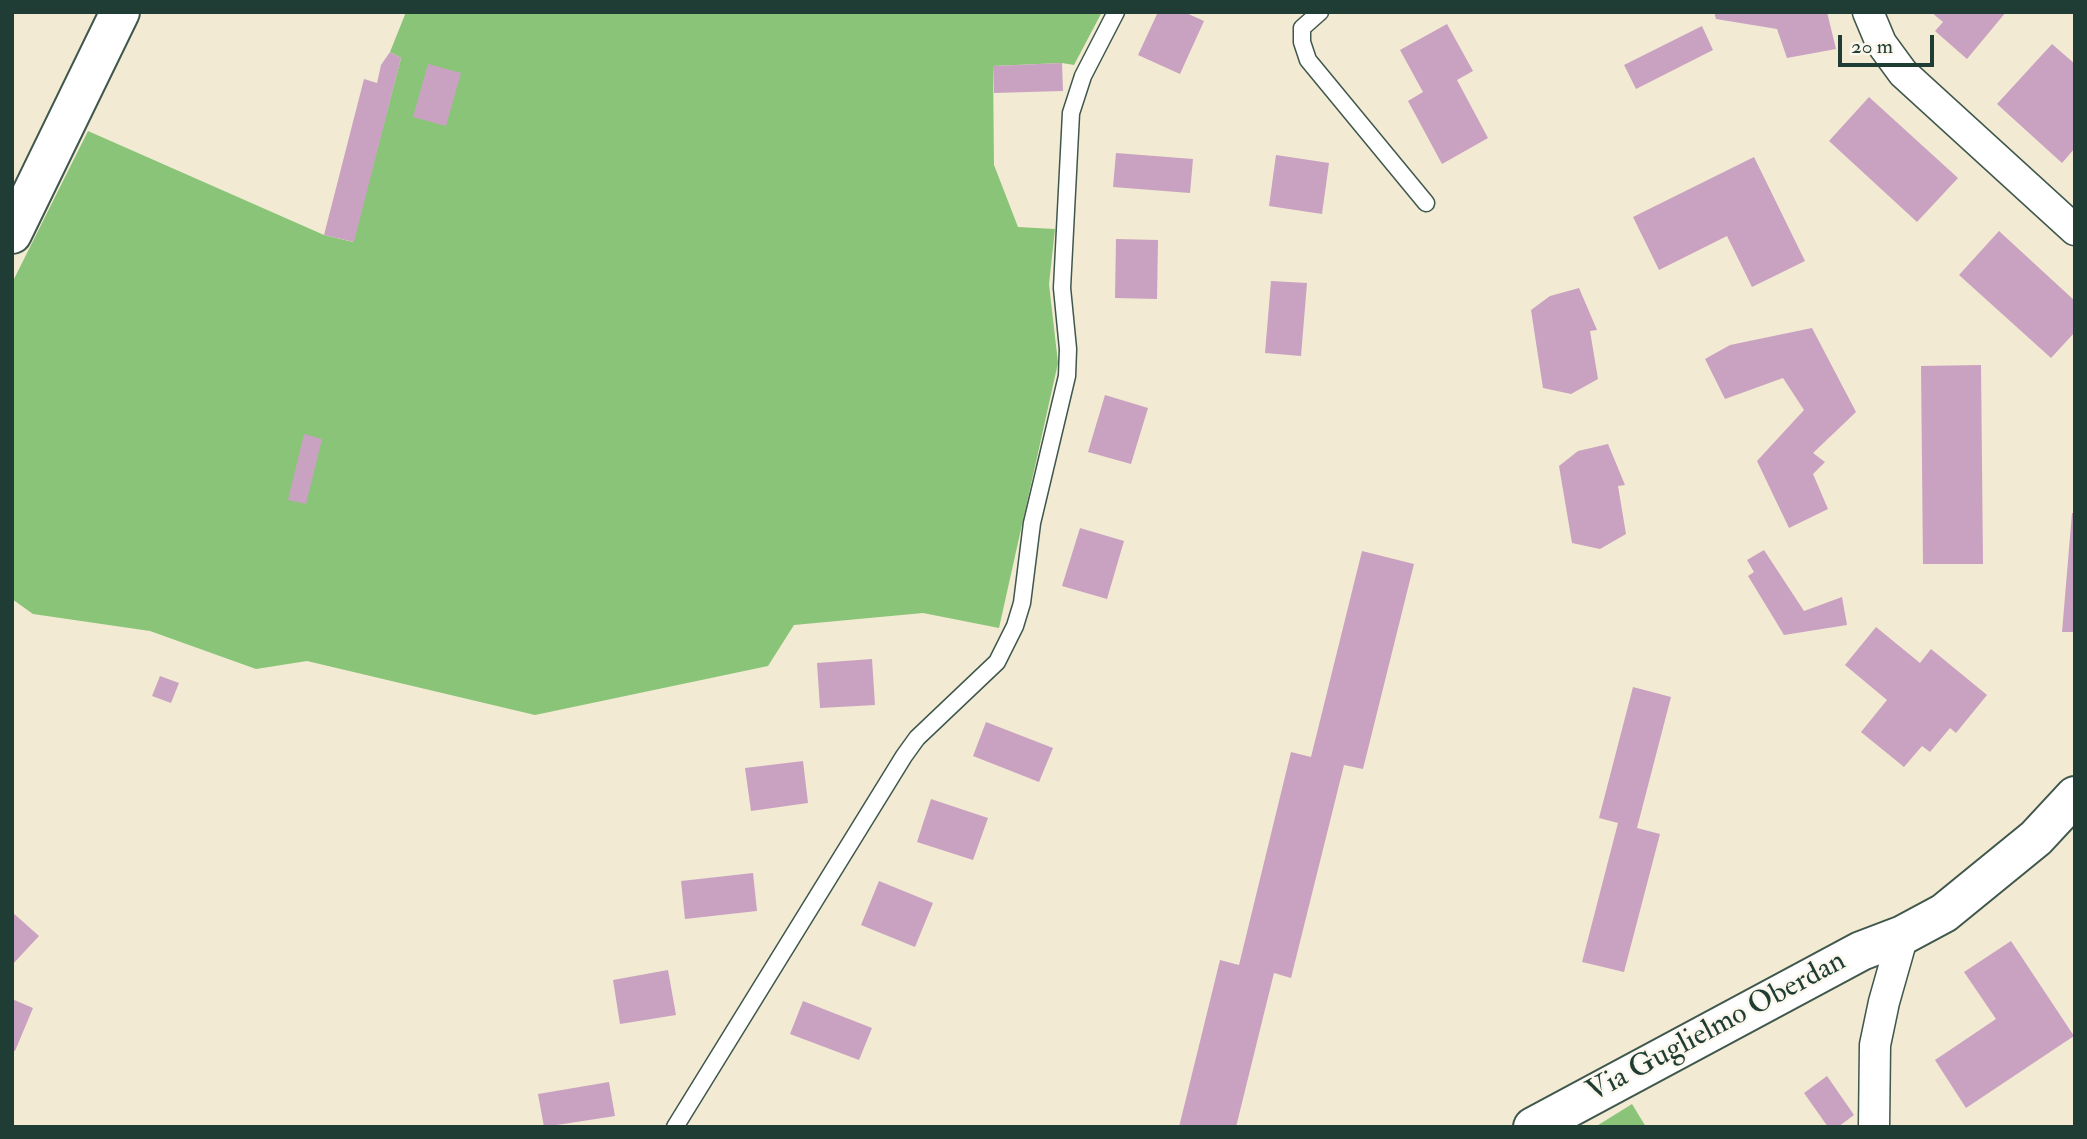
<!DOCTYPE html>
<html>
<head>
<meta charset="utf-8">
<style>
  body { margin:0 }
  #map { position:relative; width:2087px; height:1139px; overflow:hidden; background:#f2ead2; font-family:"IM FELL Double Pica",serif }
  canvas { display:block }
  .frame { position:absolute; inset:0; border:14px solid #1f3d34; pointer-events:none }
  .scale { position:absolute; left:1838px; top:35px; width:96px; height:32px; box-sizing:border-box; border:4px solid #1f3d34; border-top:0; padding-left:9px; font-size:21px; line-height:24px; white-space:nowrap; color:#1f3d34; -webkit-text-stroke:5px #fbf7ec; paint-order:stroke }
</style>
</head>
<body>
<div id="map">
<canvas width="2087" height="1139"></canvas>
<div class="frame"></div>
<div class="scale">20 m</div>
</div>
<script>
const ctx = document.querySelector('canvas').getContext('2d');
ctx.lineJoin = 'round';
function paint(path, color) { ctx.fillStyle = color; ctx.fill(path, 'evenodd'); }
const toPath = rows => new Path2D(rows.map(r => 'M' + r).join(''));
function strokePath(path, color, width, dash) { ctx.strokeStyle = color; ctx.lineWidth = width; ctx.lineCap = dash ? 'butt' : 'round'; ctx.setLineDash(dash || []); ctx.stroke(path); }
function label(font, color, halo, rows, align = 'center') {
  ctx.font = font + ' "IM FELL Double Pica",serif'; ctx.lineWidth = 5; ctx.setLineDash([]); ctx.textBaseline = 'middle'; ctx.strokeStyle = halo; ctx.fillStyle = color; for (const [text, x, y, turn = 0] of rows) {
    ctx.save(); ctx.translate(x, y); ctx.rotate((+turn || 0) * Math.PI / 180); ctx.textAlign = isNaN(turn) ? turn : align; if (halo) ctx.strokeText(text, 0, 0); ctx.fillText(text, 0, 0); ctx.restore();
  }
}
paint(toPath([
  [406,12,1102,12,1074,65,1062,63,993,66,994,165,1018,227,1055,229,1049,284,1058,363,999,628,923,613,794,625,768,666,535,715,307,661,256,669,150,631,33,614,12,599,12,283,88,131,324,235,353,242,401,58,390,52],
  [1632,1104,1646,1127,1595,1127]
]), '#8ac478');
paint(toPath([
  [1158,12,1184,12,1204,21,1180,74,1138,55],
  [1714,12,1827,12,1836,49,1787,58,1777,29,1716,19],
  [1931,12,2006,12,1967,59,1935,31,1943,22],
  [1447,24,1473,71,1457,80,1488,138,1442,164,1408,101,1423,92,1400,50],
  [1702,26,1713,50,1636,89,1624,65],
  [2052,44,2075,64,2075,148,2062,163,1997,104],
  [390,52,401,58,354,242,324,235,364,79,377,83,381,65],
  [1062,63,1063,91,994,93,993,66],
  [428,64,461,73,446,126,413,117],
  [1869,97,1958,178,1917,222,1829,141],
  [1116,153,1193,159,1190,193,1113,187],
  [1276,155,1329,163,1322,214,1269,206],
  [1754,157,1805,261,1752,287,1727,236,1659,270,1633,217],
  [1999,231,2075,301,2075,332,2051,358,1959,275],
  [1116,239,1158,240,1157,299,1115,298],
  [1271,281,1307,283,1301,356,1265,353],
  [1579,288,1597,330,1590,331,1598,379,1571,394,1543,388,1531,310,1550,296],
  [1812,328,1856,412,1813,453,1825,462,1813,474,1828,509,1789,528,1757,461,1804,410,1783,378,1725,399,1705,359,1730,345],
  [1981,365,1983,564,1923,564,1921,366],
  [1105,395,1148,408,1131,464,1088,452],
  [304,434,322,439,306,504,288,500],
  [1608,444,1625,485,1618,486,1626,534,1600,549,1572,543,1559,466,1578,451],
  [2072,513,2075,513,2075,632,2062,632],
  [1080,528,1124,541,1107,599,1062,586],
  [1764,550,1804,611,1842,597,1847,625,1784,635,1748,576,1754,572,1747,560],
  [1362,551,1414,564,1363,769,1344,765,1291,978,1274,973,1236,1127,1179,1127,1220,960,1239,965,1291,752,1311,757],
  [1876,627,1920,663,1931,649,1987,695,1956,733,1950,728,1930,752,1922,746,1904,767,1861,732,1887,700,1845,665],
  [872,659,875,705,820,708,817,663],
  [160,676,179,683,171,703,152,696],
  [1633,687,1671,697,1637,828,1660,834,1624,972,1582,962,1618,823,1599,818],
  [986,722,1053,748,1039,782,973,756],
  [803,761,808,803,751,811,745,768],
  [931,799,988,818,973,860,917,842],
  [753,873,757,911,685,919,681,881],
  [879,881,933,903,915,947,861,925],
  [12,912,39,936,12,965],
  [2011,941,2074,1036,1966,1108,1935,1060,1996,1019,1964,972],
  [668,970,676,1015,620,1024,613,980],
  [12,999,33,1008,15,1051,12,1050],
  [803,1001,872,1028,859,1060,790,1034],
  [1827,1076,1854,1115,1838,1127,1828,1127,1804,1093],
  [609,1082,615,1116,544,1127,538,1094]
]), '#c9a2c1');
const lane = toPath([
  [1320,12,1302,28,1302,42,1308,60,1426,203],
  [675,1127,904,756,917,738,997,662,1015,626,1022,603,1032,523,1067,376,1068,349,1062,288,1071,113,1083,76,1116,12]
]);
const street = toPath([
  [1868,12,1881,43,1903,73,2075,230],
  [1874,1127,1875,1045,1884,1002,1903,935]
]);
const secondary = toPath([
  [12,234,120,12],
  [1533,1127,1861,951,1903,935,1944,913,2036,838,2075,796]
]);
strokePath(lane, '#3f574c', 19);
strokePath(street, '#3f574c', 33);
strokePath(secondary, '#3f574c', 42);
strokePath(lane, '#fff', 16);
strokePath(street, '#fff', 30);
strokePath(secondary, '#fff', 38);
label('30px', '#1f3d34', '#fbf7ec', [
  ["Via Guglielmo Oberdan",1717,1028,-28]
]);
</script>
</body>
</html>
